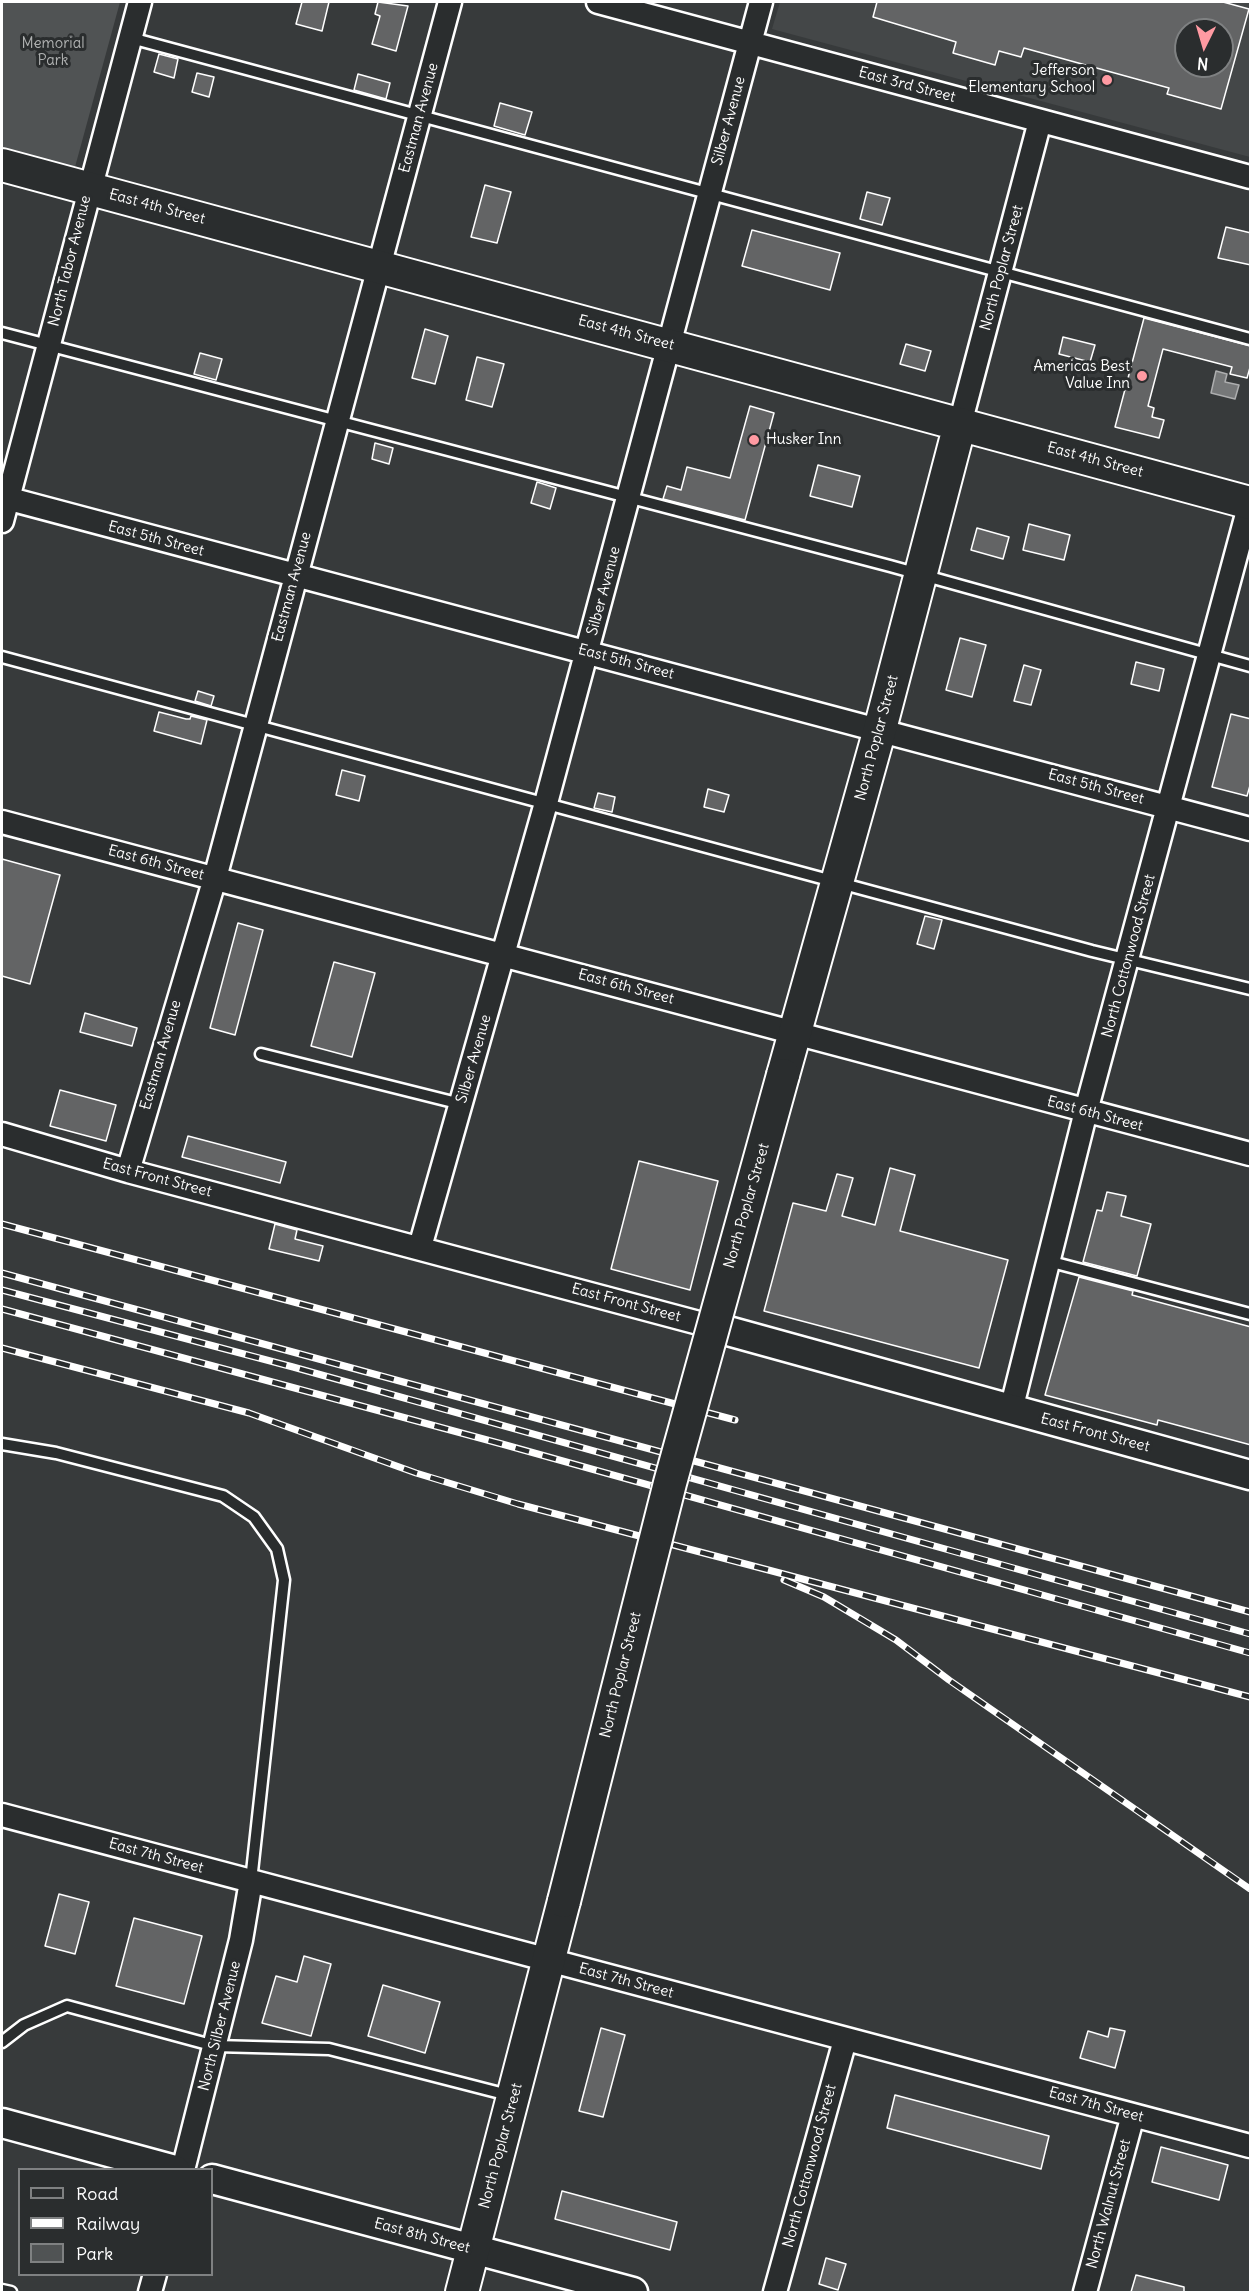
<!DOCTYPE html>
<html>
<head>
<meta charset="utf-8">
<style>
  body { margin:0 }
  #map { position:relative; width:1252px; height:2294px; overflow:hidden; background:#373a3b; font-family:Delius,sans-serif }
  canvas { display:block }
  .frame { position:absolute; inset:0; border:3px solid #fff; pointer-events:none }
  .legend { position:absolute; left:18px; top:2168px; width:195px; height:108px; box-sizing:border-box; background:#2a2d2e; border:2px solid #7f8182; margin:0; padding:8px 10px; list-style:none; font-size:18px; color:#fff }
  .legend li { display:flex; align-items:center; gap:12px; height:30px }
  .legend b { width:30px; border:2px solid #7f8182 }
  .north { position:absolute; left:1174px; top:18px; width:60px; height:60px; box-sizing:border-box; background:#2a2d2e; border:2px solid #7f8182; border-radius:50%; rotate:185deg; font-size:16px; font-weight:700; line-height:24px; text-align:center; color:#fff }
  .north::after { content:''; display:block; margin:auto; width:21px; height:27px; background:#ff9aa2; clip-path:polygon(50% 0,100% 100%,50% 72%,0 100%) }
</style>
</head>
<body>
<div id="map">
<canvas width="1252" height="2294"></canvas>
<div class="frame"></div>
<ul class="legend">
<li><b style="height:8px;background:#2a2d2e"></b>Road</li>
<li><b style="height:8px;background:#fff"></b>Railway</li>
<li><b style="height:16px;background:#505354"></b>Park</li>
</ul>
<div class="north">N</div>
</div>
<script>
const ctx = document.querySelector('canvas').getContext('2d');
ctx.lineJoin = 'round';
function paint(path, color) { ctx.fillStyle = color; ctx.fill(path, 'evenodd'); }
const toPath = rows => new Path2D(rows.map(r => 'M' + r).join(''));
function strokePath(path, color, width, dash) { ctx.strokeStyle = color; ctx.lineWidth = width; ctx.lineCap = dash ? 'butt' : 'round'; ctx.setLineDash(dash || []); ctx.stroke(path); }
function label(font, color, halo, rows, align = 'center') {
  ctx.font = font + ' Delius,sans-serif'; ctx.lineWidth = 6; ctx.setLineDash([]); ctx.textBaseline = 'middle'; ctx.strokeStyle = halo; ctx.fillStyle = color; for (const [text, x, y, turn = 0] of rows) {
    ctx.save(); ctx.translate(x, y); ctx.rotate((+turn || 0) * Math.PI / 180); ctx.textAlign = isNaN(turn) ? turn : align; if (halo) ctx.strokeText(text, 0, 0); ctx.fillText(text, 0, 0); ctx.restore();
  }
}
paint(toPath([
  [780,2,1250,2,1250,157,772,29],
  [1186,30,1222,30,1222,66,1186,66]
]), '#444748');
paint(toPath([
  [2,2,120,2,75,167,2,148]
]), '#505354');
const water = toPath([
  [1216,371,1227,374,1225,382,1239,385,1235,399,1211,393,1216,371]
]);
paint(water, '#767879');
strokePath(water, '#adaeaf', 1.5);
const building = toPath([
  [302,2,329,2,322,31,296,24,302,2],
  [378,2,408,6,396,51,372,44,380,16,375,14,378,2],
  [877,2,1223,2,1249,9,1221,109,1167,94,1169,88,1024,48,1021,57,999,51,995,65,953,53,956,42,873,17,877,2],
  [1186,30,1222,30,1222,66,1186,66,1186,30],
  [159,54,178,59,174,78,154,72,159,54],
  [197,73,214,77,209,97,192,92,197,73],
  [358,74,390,83,386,99,354,90,358,74],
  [500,103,532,112,525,135,494,126,500,103],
  [485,185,511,192,497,243,471,237,485,185],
  [867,192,890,198,882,225,860,219,867,192],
  [1226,227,1251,233,1251,265,1218,258,1226,227],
  [752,230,840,253,830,290,742,266,752,230],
  [1144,318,1251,346,1251,364,1247,378,1230,374,1232,367,1163,349,1148,406,1154,408,1152,417,1164,420,1159,438,1115,427,1144,318],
  [425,329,448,336,435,384,412,378,425,329],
  [1063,337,1095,345,1090,362,1059,354,1063,337],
  [906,344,931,351,925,371,900,364,906,344],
  [200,353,222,359,216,380,194,374,200,353],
  [477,357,504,364,492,407,466,400,477,357],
  [750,406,774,413,745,520,663,499,667,486,681,490,687,467,730,478,750,406],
  [375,443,393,448,389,464,372,459,375,443],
  [818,465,860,476,852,507,810,496,818,465],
  [537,482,556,488,550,509,531,503,537,482],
  [1029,524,1070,535,1064,560,1023,550,1029,524],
  [977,528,1009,537,1003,559,971,550,977,528],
  [960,638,986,645,972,697,946,690,960,638],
  [1136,662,1164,669,1159,691,1131,684,1136,662],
  [1024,665,1041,670,1031,705,1014,701,1024,665],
  [198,691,214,696,211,706,195,701,198,691],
  [159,712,186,719,190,719,191,716,207,720,201,744,154,731,159,712],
  [1231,714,1251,719,1251,782,1247,796,1212,787,1231,714],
  [342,770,365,776,359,801,336,795,342,770],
  [708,789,729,795,724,812,704,807,708,789],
  [598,793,615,797,612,812,594,808,598,793],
  [2,859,60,875,30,984,2,976,2,859],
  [925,916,942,920,934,949,917,944,925,916],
  [238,923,263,930,235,1035,210,1028,238,923],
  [334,962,375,973,352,1057,311,1046,334,962],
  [85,1013,137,1028,132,1046,80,1032,85,1013],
  [60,1090,116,1105,106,1141,50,1126,60,1090],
  [188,1136,286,1162,280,1183,182,1157,188,1136],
  [639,1161,718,1181,690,1290,611,1269,639,1161],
  [890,1168,915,1175,900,1231,1008,1260,979,1368,764,1311,793,1203,826,1211,837,1174,853,1178,842,1216,875,1225,890,1168],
  [1107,1192,1126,1196,1121,1216,1151,1224,1137,1276,1083,1262,1097,1210,1102,1211,1107,1192],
  [275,1224,297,1230,295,1239,323,1246,319,1261,269,1249,275,1224],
  [1079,1277,1133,1291,1132,1295,1251,1327,1251,1445,1158,1420,1157,1425,1045,1395,1079,1277],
  [59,1894,89,1902,75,1954,45,1946,59,1894],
  [134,1918,202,1936,184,2004,116,1986,134,1918],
  [304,1956,331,1964,311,2036,262,2023,276,1976,297,1982,304,1956],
  [383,1985,440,2002,425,2053,368,2036,383,1985],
  [601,2028,625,2035,603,2117,579,2111,601,2028],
  [1110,2028,1125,2031,1115,2068,1080,2058,1088,2031,1108,2037,1110,2028],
  [895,2095,1049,2136,1041,2169,887,2128,895,2095],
  [1161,2147,1228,2165,1219,2200,1152,2182,1161,2147],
  [562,2191,677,2222,670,2250,555,2219,562,2191],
  [826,2258,846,2264,838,2290,819,2284,826,2258],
  [1136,2275,1184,2287,1184,2292,1131,2292,1136,2275]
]);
paint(building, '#636465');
strokePath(building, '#fff', 1.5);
const service = toPath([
  [131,38,1250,339],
  [2,333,890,566,1250,666],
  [2,657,1092,951,1250,989],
  [261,1054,461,1104],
  [1048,1261,1250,1314],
  [2,1444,56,1453,223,1496,254,1517,277,1549,284,1580,251,1881],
  [2,2042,24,2025,67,2006,215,2046,329,2049,512,2096],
  [2,2290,11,2292]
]);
const minor = toPath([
  [598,2,1250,177],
  [960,424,1040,121],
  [2,497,1250,829],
  [2,521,140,2],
  [2,822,1250,1154],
  [2,1134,128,1171,710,1326],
  [128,1171,215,878,450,2],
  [420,1247,546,803,761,2],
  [1011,1410,1086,1111,1250,503],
  [2,1815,1250,2146],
  [183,2170,241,1940,251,1881],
  [150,2292,155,2274],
  [775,2292,845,2040],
  [1085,2292,1133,2115]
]);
const tertiary = toPath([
  [710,1326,1250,1475],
  [2,2123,175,2170],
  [212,2179,633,2292]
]);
const secondary = toPath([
  [2,165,1250,503],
  [783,1075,880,729,960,424],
  [462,2292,564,1901]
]);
strokePath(service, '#fff', 15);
strokePath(minor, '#fff', 27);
strokePath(tertiary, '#fff', 33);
strokePath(secondary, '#fff', 36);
strokePath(service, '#2a2d2e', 10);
strokePath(minor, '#2a2d2e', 22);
strokePath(tertiary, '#2a2d2e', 28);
strokePath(secondary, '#2a2d2e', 32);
const rail = toPath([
  [2,1224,735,1420],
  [2,1273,1250,1612],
  [2,1290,293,1367,1250,1634],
  [2,1309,502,1444,1250,1653],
  [2,1348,249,1413,416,1473,518,1504,1250,1697],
  [784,1580,824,1597,896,1640,949,1680,1250,1889]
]);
strokePath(rail, '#fff', 7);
strokePath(rail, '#2a2d2e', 4.5, [14]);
const secondaryBridge = toPath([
  [564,1901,670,1483,783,1075]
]);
strokePath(secondaryBridge, '#fff', 36, []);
strokePath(secondaryBridge, '#2a2d2e', 32);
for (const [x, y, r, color] of [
  [1107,80,6,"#ff9aa2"],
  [1142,376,6,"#ff9aa2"],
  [754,440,6,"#ff9aa2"]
]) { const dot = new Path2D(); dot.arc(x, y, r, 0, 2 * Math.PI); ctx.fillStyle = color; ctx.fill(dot); strokePath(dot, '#2a2d2e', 2); }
label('15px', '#b0b2b2', '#2a2d2e', [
  ["Memorial",53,44],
  ["Park",53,61]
]);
label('15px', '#fff', '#2a2d2e', [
  ["Jefferson",1095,71],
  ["Elementary School",1095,88],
  ["Americas Best",1130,367],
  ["Value Inn",1130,384],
  ["Husker Inn",766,440,"left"]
], 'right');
label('15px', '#fff', '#2a2d2e', [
  ["East 3rd Street",907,85,15],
  ["Eastman Avenue",419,118,-75],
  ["Silber Avenue",729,121,-75],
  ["East 4th Street",157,207,15],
  ["North Tabor Avenue",70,261,-76],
  ["North Poplar Street",1002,268,-75],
  ["East 4th Street",626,333,15],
  ["East 4th Street",1095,460,15],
  ["East 5th Street",156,539,15],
  ["Eastman Avenue",292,587,-75],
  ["Silber Avenue",604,591,-75],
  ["East 5th Street",626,662,15],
  ["North Poplar Street",877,738,-75],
  ["East 5th Street",1096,787,15],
  ["East 6th Street",156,863,15],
  ["North Cottonwood Street",1129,956,-75],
  ["East 6th Street",626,987,15],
  ["Eastman Avenue",161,1055,-74],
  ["Silber Avenue",474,1059,-74],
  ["East 6th Street",1095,1114,15],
  ["East Front Street",157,1178,15],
  ["North Poplar Street",747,1206,-74],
  ["East Front Street",626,1303,15],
  ["East Front Street",1095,1433,15],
  ["North Poplar Street",621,1675,-76],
  ["East 7th Street",156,1856,15],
  ["East 7th Street",626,1981,15],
  ["North Silber Avenue",220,2026,-76],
  ["East 7th Street",1096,2105,15],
  ["North Poplar Street",501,2146,-75],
  ["North Cottonwood Street",810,2166,-75],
  ["North Walnut Street",1109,2204,-75],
  ["East 8th Street",422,2236,15]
]);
</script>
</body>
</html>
